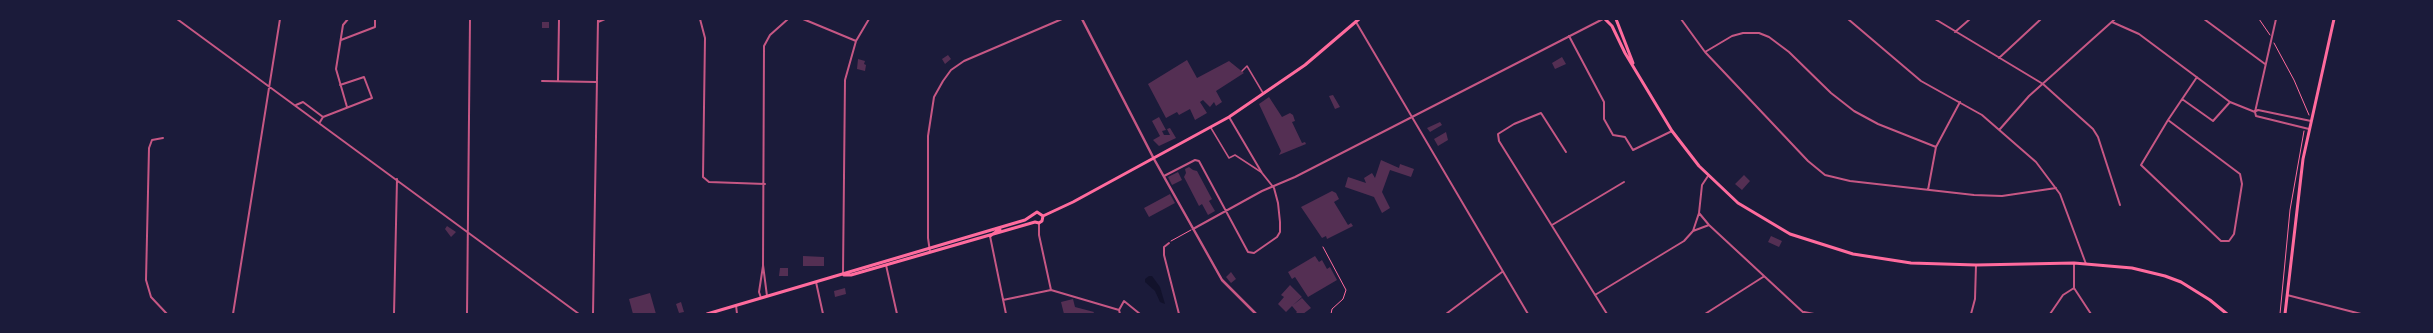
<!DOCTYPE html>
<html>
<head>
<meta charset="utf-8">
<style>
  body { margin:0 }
  #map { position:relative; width:2433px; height:333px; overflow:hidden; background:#1b1b3a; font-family:"Work Sans",sans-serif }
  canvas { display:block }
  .frame { position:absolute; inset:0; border:20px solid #1b1b3a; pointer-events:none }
</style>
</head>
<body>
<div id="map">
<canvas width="2433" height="333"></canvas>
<div class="frame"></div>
</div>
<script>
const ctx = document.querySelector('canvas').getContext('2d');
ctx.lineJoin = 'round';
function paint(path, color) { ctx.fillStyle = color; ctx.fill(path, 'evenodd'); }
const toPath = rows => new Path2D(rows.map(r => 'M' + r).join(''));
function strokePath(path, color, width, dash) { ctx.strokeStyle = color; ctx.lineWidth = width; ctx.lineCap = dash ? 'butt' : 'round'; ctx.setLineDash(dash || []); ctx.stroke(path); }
paint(toPath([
  [1149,276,1152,276,1160,287,1165,304,1160,302,1155,291,1145,282,1145,279]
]), '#12122b');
paint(toPath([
  [542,22,549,22,549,28,542,28],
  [948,55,951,59,945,64,942,59],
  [1562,57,1566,64,1555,69,1552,63],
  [858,59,865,61,864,64,866,65,865,71,857,69],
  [1187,60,1197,78,1229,61,1244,73,1216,91,1222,102,1216,106,1214,102,1210,107,1203,100,1200,102,1207,113,1195,120,1190,109,1179,115,1177,112,1166,118,1148,84],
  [1333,95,1340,107,1335,109,1329,96],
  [1269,97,1282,117,1290,113,1293,115,1295,121,1292,122,1302,143,1305,142,1306,144,1279,155,1281,151,1259,104],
  [1159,117,1166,130,1162,131,1164,135,1170,135,1167,129,1170,128,1176,138,1159,146,1153,140,1160,136,1152,121],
  [1440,122,1442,125,1430,132,1427,128],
  [1446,132,1448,140,1438,146,1434,139],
  [1381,160,1399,168,1400,164,1414,169,1411,177,1390,170,1382,192,1390,208,1382,213,1374,197,1345,187,1348,177,1366,183,1364,178,1372,173,1375,178],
  [1189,167,1193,170,1197,171,1212,199,1209,201,1215,211,1208,215,1202,204,1199,206,1184,177,1186,173,1185,169],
  [1178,172,1182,180,1172,185,1168,177],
  [1744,175,1750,181,1742,190,1735,184],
  [1332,191,1336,193,1339,199,1334,202,1348,225,1351,223,1353,226,1327,239,1326,236,1322,238,1301,207],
  [1170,194,1175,203,1149,217,1144,208],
  [447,226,456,232,451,237,445,229],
  [1771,236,1782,241,1779,247,1768,242],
  [803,256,824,257,824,266,803,266],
  [1315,256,1319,262,1322,260,1327,269,1330,267,1337,280,1308,297,1295,277,1292,279,1288,272],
  [780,268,788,268,788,276,779,276],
  [1231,272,1236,279,1231,283,1226,277],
  [1290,285,1302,297,1293,305,1302,298,1311,308,1303,314,1295,314,1297,312,1292,306,1286,312,1278,304,1284,297,1281,295],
  [845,288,846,294,835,297,834,291],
  [650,293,656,314,633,314,629,299],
  [1073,299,1075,307,1094,312,1093,314,1064,314,1061,302],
  [681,302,684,312,679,313,676,304]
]), '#542f53');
strokePath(toPath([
  [2259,19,2270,35],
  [2274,43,2294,80,2309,115],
  [1171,241,1191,230],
  [1323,247,1346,290,1343,299,1332,309,1331,314],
  [2280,314,2290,210,2304,131]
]), '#ff6b9d', 1);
strokePath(toPath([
  [1242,71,1247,66,1263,93],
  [1211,128,1229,158,1235,155,1261,172]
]), '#c65784', 1.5);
strokePath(toPath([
  [177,19,579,314],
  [700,19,705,38,703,177,709,182,765,184],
  [803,19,856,41],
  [1681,19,1705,52,1808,161,1825,175,1850,181,1974,195,2002,196,2056,188],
  [1848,19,1921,81,1982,115,2036,162,2060,194,2086,264],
  [1935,19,2043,84,2093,129,2098,137,2120,205],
  [2204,19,2265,64],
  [598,22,605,19],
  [1356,22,1528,314],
  [2112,22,2139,34,2230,102,2255,112,2256,116,2309,129],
  [1955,32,1970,19],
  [1569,36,1604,102,1604,119,1613,135,1625,137,1633,150,1672,131],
  [341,40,375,27,375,19],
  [1705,52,1732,36,1743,33,1759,33,1769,37,1789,52,1831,93,1854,111,1878,124,1936,147],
  [1999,58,2041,19],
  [542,81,596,82],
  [558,81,559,19],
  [2182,99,2213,121,2230,102],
  [296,105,303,102,323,117],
  [347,107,336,69,343,25,348,19],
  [2256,111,2258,110,2311,121],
  [2255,112,2276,19],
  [2168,120,2240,174,2242,184,2234,234,2229,241,2221,241,2141,165,2168,120,2197,77],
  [320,122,323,117,372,98,364,77,340,85],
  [2000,129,2029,96,2115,19],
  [163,138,152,140,149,148,146,280,151,297,167,314],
  [1566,152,1541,113,1514,124,1498,134,1499,141,1607,314],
  [1164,176,1195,160,1199,161,1248,252,1254,253,1277,237,1280,232,1280,222,1278,203,1274,188,1262,173,1229,117],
  [1928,190,1936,147,1960,102],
  [1699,213,1709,225,1805,314],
  [1039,223,1039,235,1051,290,1119,310],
  [1552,225,1624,182],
  [1193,229,1262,191,1295,177,1603,19],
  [1693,231,1699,213,1702,185,1708,176],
  [990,236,1006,314],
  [1169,243,1164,247,1164,255,1179,314],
  [930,252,928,238,928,136,934,97,943,81,951,70,964,61,1062,19],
  [886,265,897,314],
  [843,273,845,80,856,41,869,19],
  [816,282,823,314],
  [2074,288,2091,314],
  [1595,295,1684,241,1693,231,1709,225],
  [2287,295,2361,314],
  [767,296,763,265,764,46,770,35,788,19],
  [761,298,759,292,763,266],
  [1003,300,1051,290],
  [736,305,737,314],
  [1804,312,1814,314],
  [233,314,280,19],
  [394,314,397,179],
  [467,314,470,19],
  [593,314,598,19],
  [1120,314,1119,310,1124,301,1140,314],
  [1446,314,1502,272],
  [1705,314,1763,277],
  [1971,314,1975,299,1976,265],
  [2050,314,2063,295,2074,288,2074,263]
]), '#c65784', 2);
strokePath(toPath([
  [1082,19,1154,159,1222,280,1256,314]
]), '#c65784', 2.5);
strokePath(toPath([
  [1605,19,1612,26,1625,53,1672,131,1699,166,1738,203,1790,234,1853,254,1911,263,1976,265,2074,263,2132,268,2165,276,2181,282,2210,300,2227,314],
  [1616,19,1633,63],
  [2285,314,2303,159,2334,19]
]), '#ff6b9d', 3);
strokePath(toPath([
  [1043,216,1073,202,1229,117,1305,65,1359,19],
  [990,236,1000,229],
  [844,275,851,275,1035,222,1039,223,1042,221,1043,216],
  [707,314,1025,220,1037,212,1043,216]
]), '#ff6b9d', 3);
</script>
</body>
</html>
